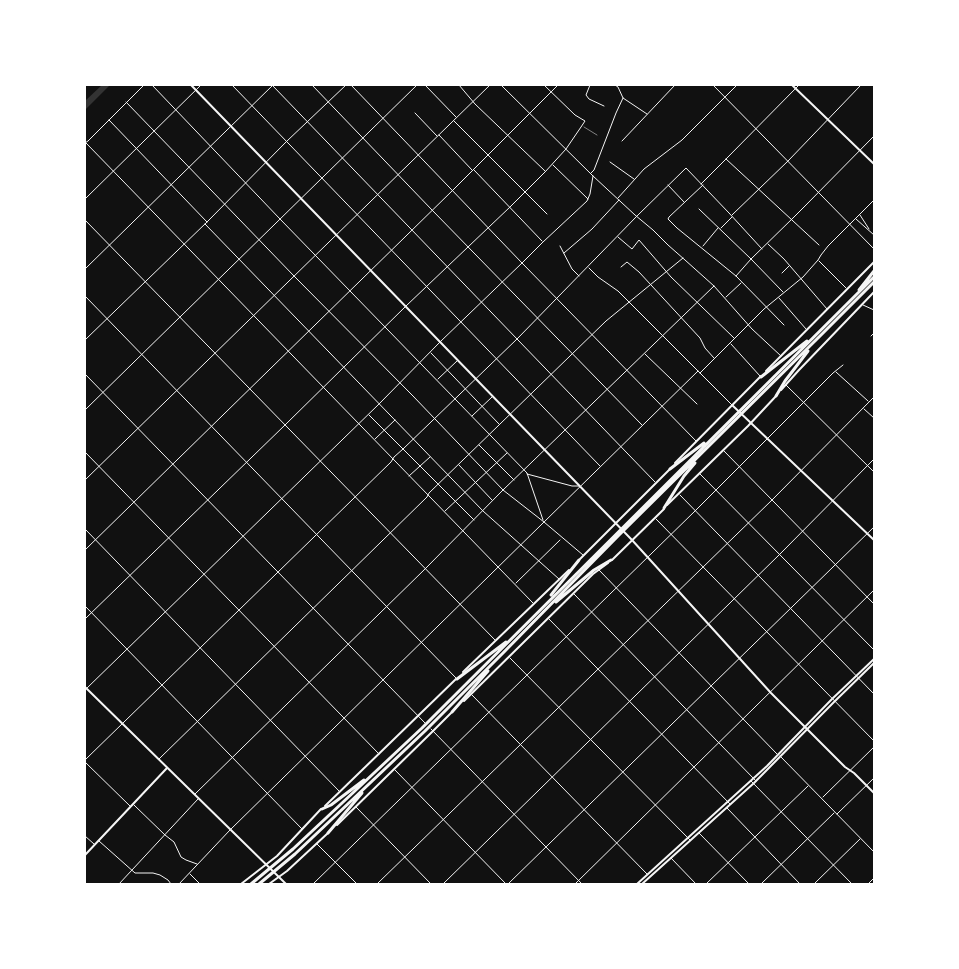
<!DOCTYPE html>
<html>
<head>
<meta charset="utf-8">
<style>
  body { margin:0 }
  #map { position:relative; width:959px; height:969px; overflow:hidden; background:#111; font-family:Barlow,sans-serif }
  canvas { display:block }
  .frame { position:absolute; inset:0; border:86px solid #fff; pointer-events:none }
</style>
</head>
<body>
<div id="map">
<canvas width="959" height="969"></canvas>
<div class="frame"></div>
</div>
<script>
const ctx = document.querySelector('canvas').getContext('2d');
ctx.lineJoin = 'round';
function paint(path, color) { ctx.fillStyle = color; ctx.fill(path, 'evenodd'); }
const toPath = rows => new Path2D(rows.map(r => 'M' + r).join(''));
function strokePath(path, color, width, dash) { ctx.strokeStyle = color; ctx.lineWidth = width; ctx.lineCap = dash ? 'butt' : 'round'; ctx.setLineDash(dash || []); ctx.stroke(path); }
paint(toPath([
  [102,85,110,85,85,110,85,101]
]), '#333');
strokePath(toPath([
  [584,127,597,135]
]), '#f5f5f5', 0.5);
strokePath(toPath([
  [152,85,280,219,527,473,543,520],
  [232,85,600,466],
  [272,85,655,482],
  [312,85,432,210,642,425],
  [351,85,522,263,696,441],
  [425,85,456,117],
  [459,85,475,104,545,171],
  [501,85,593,176,635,215,653,230,668,245,685,260,714,286,752,329,781,356],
  [590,85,586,95,589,99,604,106],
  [615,85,618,87,623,98,647,114],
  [713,85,874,249],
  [126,102,294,276,413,396,503,490,544,522,583,555],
  [415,113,437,136],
  [109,120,207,222],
  [454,121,547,214],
  [439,135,472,170],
  [622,141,675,85],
  [85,143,88,141,144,85],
  [86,143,533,603],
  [726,159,819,245],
  [610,162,634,179],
  [553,165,588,199],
  [474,170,542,241],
  [591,173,594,170,616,113,623,98],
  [701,184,726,159,799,85],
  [668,185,684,202],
  [703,185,669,217,668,219,677,228,736,276,784,325],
  [618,198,644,169,682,140,737,85],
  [85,199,201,85],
  [699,209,751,259,783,292],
  [732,215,788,161,861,85],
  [860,215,869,229],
  [856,219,874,235],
  [85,220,495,640],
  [205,224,483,511,559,579],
  [721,228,732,217],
  [618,237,632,249,639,240,671,277,734,338],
  [768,244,784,259,827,309],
  [560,246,572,269,579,276],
  [703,246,718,228],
  [564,253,592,229,619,200],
  [819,261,846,288],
  [621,267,627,262,639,272,700,338,705,348,714,358],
  [589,268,598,277,618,291,732,405],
  [85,269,272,86],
  [782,273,789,266],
  [736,276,751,259,794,217,804,207,874,136],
  [85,296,456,678],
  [726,297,741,283],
  [779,298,806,329],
  [863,305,874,310],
  [871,336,874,333],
  [85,340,207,222,287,141,346,85],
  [731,344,760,376],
  [431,353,499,424],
  [645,354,697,404],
  [836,372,868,401],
  [700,373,764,309,803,277,818,260,821,255,828,246,874,200],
  [85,374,426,724],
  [438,379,457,361],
  [786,385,874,472],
  [864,409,874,418],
  [85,410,417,85],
  [369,415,474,520],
  [472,416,492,397],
  [375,439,395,420],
  [479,445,514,480],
  [724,451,874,604],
  [85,452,379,754],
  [459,465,492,500],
  [527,474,572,486,579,486],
  [700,474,874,650],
  [409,476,430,457],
  [85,480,490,85],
  [680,495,874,694],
  [445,511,507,453],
  [656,519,874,741],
  [85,529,339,791],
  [85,550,453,190,558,85],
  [599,570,777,754],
  [516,583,560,540],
  [574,594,756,781],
  [85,606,302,829],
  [85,619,285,425,406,306,510,207,545,172,566,149,581,127,585,121,575,115,544,85],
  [549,619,730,804],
  [510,658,690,840],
  [85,690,379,404,440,342,522,263,543,242,587,201,590,194,593,176],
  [472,695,647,874],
  [431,729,582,884],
  [780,756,874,852],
  [159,759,427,497,429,493,606,321,683,258],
  [85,760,391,462,394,457,403,449,517,339,637,216,686,168,729,213,762,249],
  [85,762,130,806],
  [395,770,506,884],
  [751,781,852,884],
  [195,794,425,569,503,490,714,286],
  [823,797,874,747],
  [134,805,165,835,174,842,181,857,186,860,197,864],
  [356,807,431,884],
  [727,808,800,884],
  [837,814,874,778],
  [699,833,749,884],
  [85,836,94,844],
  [99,841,135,873,153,873,160,875,168,880,171,884],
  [317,844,357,884],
  [671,858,696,884],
  [190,874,200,884],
  [119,884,198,799],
  [179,884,230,830,698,371],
  [313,884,695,511,833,373,843,365],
  [377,884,772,500,874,397],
  [443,884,780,554,874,459],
  [508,884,874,527],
  [575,884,874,590],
  [706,884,808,786],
  [761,884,834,813],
  [814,884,860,839],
  [868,884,874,878]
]), '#f5f5f5', 1);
strokePath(toPath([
  [191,85,632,540,771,693,845,767,854,773,874,793],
  [792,85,874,164],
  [766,371,874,262],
  [781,390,799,370,874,292],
  [675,463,761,376],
  [667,505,748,426,777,395],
  [580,559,670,469],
  [612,560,664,509],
  [463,672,569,570],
  [464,701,593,574,608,563],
  [325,806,456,679],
  [337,825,433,731,451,713],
  [85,855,167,768],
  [241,884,277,856,321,809],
  [269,884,287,871,328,833],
  [637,884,767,766,832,699,874,659],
  [642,884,754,783,834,702,874,663]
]), '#f5f5f5', 2);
strokePath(toPath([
  [732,405,874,540],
  [85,687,286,884]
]), '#f5f5f5', 2);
strokePath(toPath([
  [859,290,874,271],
  [761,377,807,341],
  [776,396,785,381,808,351],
  [670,469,704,443],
  [664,508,684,476,695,463],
  [551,595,579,560],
  [556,602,594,570,611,560],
  [457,679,506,642],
  [452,712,488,671],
  [322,809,331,805,364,780],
  [328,833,362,793],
  [251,884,293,849,422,728,874,277],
  [259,884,295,854,425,731,503,653,619,535,820,336,874,282]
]), '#f5f5f5', 3);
</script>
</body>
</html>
